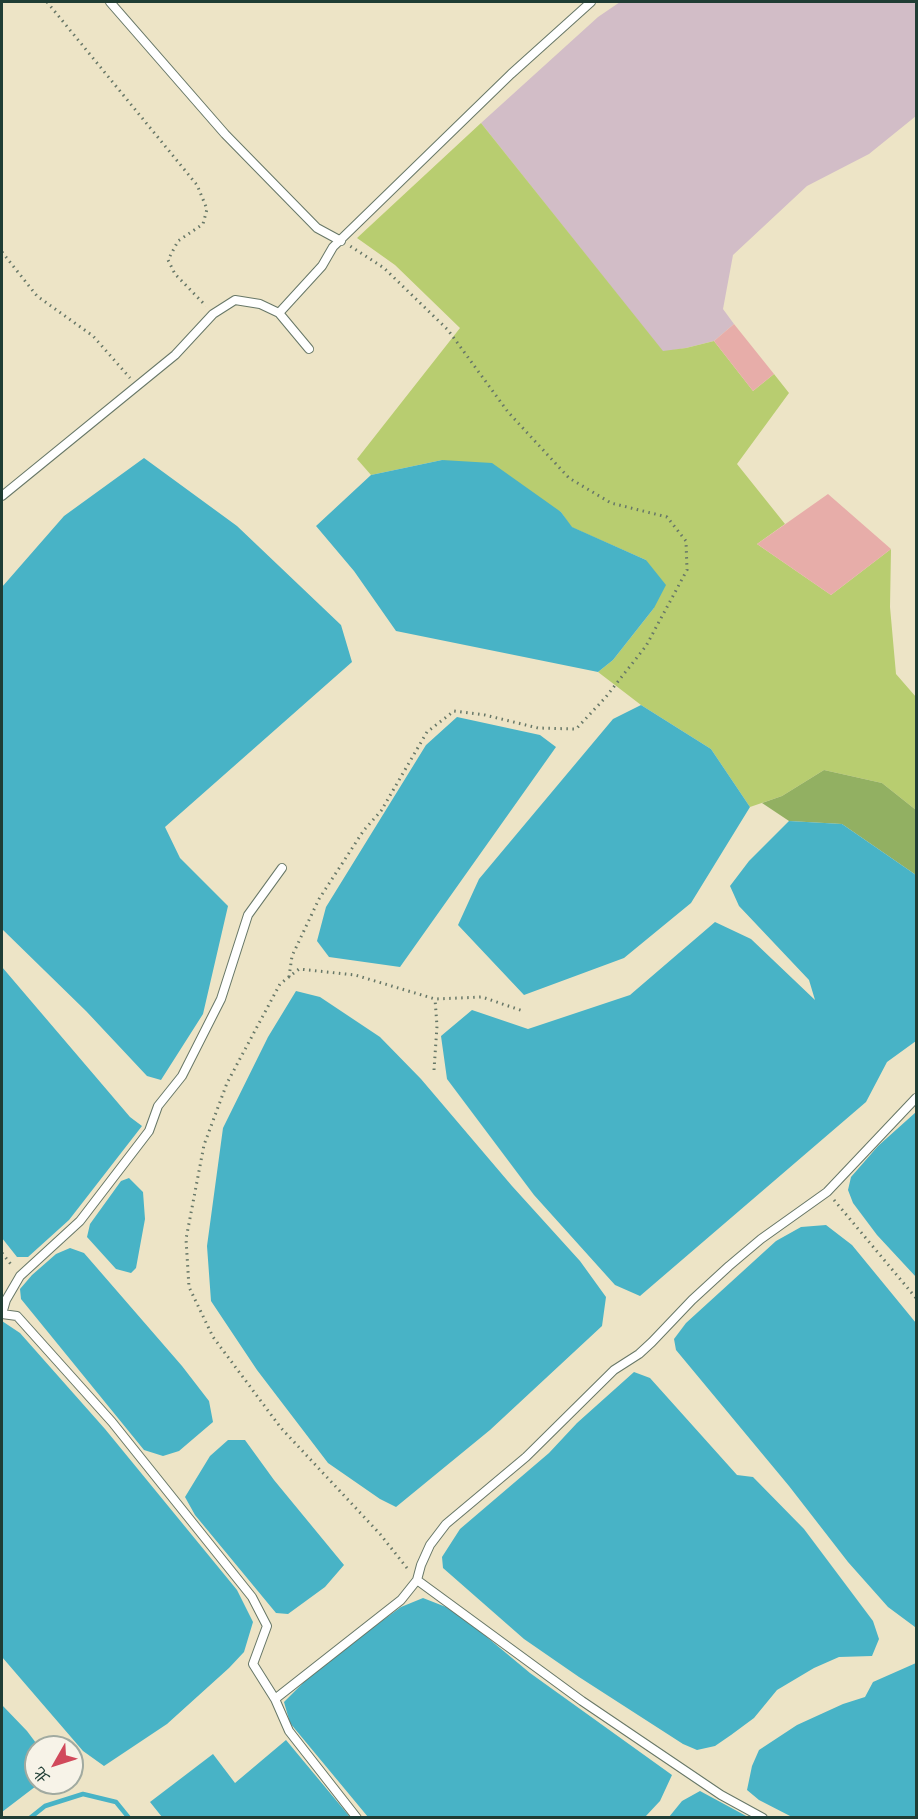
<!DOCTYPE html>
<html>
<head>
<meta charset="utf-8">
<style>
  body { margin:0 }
  #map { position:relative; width:918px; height:1819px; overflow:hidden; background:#ede4c6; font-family:"Shantell Sans","LXGW WenKai TC",sans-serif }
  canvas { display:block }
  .frame { position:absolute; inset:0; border:3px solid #1f3d34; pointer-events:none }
  .north { position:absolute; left:24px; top:1735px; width:60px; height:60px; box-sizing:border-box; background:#f7f3e8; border:2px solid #a1aaa0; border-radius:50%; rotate:231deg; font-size:16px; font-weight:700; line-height:24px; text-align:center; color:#1f3d34 }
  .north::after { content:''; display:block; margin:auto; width:21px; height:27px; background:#d1495b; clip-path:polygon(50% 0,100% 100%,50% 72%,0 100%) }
</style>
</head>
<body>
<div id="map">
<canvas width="918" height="1819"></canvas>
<div class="frame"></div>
<div class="north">北</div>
</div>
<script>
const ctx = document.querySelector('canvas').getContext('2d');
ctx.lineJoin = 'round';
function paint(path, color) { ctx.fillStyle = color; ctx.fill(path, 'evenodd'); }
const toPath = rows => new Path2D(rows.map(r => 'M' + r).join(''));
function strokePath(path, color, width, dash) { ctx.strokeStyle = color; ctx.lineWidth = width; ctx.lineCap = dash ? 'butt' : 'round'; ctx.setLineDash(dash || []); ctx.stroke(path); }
paint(toPath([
  [620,2,916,2,916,116,869,154,807,186,733,255,723,309,734,324,714,341,686,348,663,352,481,123,598,17]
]), '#d2bdc7');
paint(toPath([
  [481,123,663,351,686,348,714,341,753,391,774,374,789,393,737,464,785,524,757,544,831,595,891,549,890,607,896,674,916,697,916,810,882,783,824,770,782,796,750,807,711,749,641,705,598,672,613,660,654,608,646,560,571,527,561,512,442,460,371,475,357,459,460,328,395,265,357,238]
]), '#b8cd70');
paint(toPath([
  [824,770,882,783,916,810,916,875,842,824,789,821,762,803,782,796]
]), '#92b062');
paint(toPath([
  [144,458,237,526,341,625,352,662,165,827,180,858,228,906,203,1014,161,1080,147,1076,86,1011,2,929,2,587,64,516],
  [442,460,492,463,561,512,572,527,646,560,666,585,654,608,613,660,598,672,396,631,354,571,316,526,371,475],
  [641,705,711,749,750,807,691,903,624,958,524,995,458,925,479,879,613,719],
  [457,717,540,735,556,747,400,967,329,957,317,941,326,907,426,745],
  [789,821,842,824,916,875,916,1041,887,1062,866,1102,640,1296,615,1285,534,1195,447,1079,441,1036,472,1010,528,1029,630,995,715,922,751,939,815,1000,809,980,739,906,730,886,749,861],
  [2,967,130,1117,142,1126,69,1220,28,1257,17,1257,2,1238],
  [296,991,320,997,380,1037,421,1079,512,1186,580,1261,606,1297,602,1326,490,1430,396,1507,380,1499,328,1463,257,1370,211,1301,207,1246,223,1128,268,1037],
  [916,1112,916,1277,877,1235,853,1203,848,1190,851,1177,878,1146],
  [129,1178,143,1192,145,1219,136,1268,131,1273,116,1269,87,1237,90,1224,121,1181],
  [826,1225,852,1245,916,1323,915,1627,888,1607,848,1562,789,1486,676,1350,674,1339,686,1323,776,1241,801,1227],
  [70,1248,84,1253,182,1366,209,1401,213,1422,179,1451,163,1456,144,1450,21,1299,20,1289,32,1275,56,1254],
  [2,1321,20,1333,105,1429,237,1590,253,1622,244,1652,229,1668,167,1724,104,1766,83,1751,2,1657],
  [634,1372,650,1378,737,1475,753,1477,804,1529,873,1621,879,1639,872,1656,839,1657,814,1668,777,1690,754,1718,731,1735,715,1746,697,1750,683,1744,579,1677,524,1639,443,1568,442,1557,460,1529,549,1453,577,1423],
  [228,1440,245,1440,274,1480,344,1565,325,1587,288,1614,276,1613,195,1515,185,1497,210,1456],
  [423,1598,446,1607,470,1623,530,1673,672,1775,660,1801,645,1817,368,1817,290,1723,284,1702,306,1680,364,1634,401,1607],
  [916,1663,916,1817,792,1817,759,1800,747,1790,752,1766,759,1750,797,1725,843,1704,865,1697,873,1682],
  [2,1705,27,1731,39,1747,36,1747,36,1783,40,1783,2,1812],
  [286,1740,350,1817,162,1817,150,1802,213,1754,235,1783],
  [700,1791,737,1811,748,1817,669,1817,682,1801]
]), '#48b3c6');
strokePath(toPath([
  [30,1818,45,1806,83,1794,116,1802,129,1818]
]), '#48b3c6', 4.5);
paint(toPath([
  [734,324,774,374,753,391,714,341],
  [828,494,891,549,831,595,757,544]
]), '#e7ada9');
const lane = toPath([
  [110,2,225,134,317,228,341,241],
  [279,313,322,266,333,247,511,74,591,2],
  [2,496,175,355,213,314,235,300,260,304,279,313,309,349],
  [2,1314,17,1316,112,1422,252,1597,267,1626,253,1664,275,1699,289,1731,357,1818],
  [2,1314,6,1300,20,1276,80,1221,149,1131,158,1106,182,1076,221,999,248,915,282,868],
  [417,1580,582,1701,721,1795,763,1818],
  [275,1699,401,1600,417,1580,421,1565,430,1545,446,1524,526,1457,614,1370,639,1354,652,1342,692,1300,729,1266,761,1239,827,1192,916,1098]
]);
strokePath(lane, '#677767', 10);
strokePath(toPath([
  [47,2,197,185,207,209,203,224,178,241,168,260,175,274,206,306],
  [2,252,37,296,93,336,130,378],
  [289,977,292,956,319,899,364,830,381,811,427,732,454,711,485,715,538,728,576,729,605,698,646,646,687,570,686,541,667,517,611,503,569,478,508,412,448,330,384,268,350,246],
  [434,1070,437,1026,435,999],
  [834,1200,916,1298],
  [2,1253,13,1267],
  [407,1568,380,1534,281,1428,213,1337,189,1287,186,1239,204,1145,227,1083,280,984,299,969,355,975,435,999,482,997,523,1011]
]), '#677767', 3, [1.5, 4.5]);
strokePath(lane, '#fff', 8);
</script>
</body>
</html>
